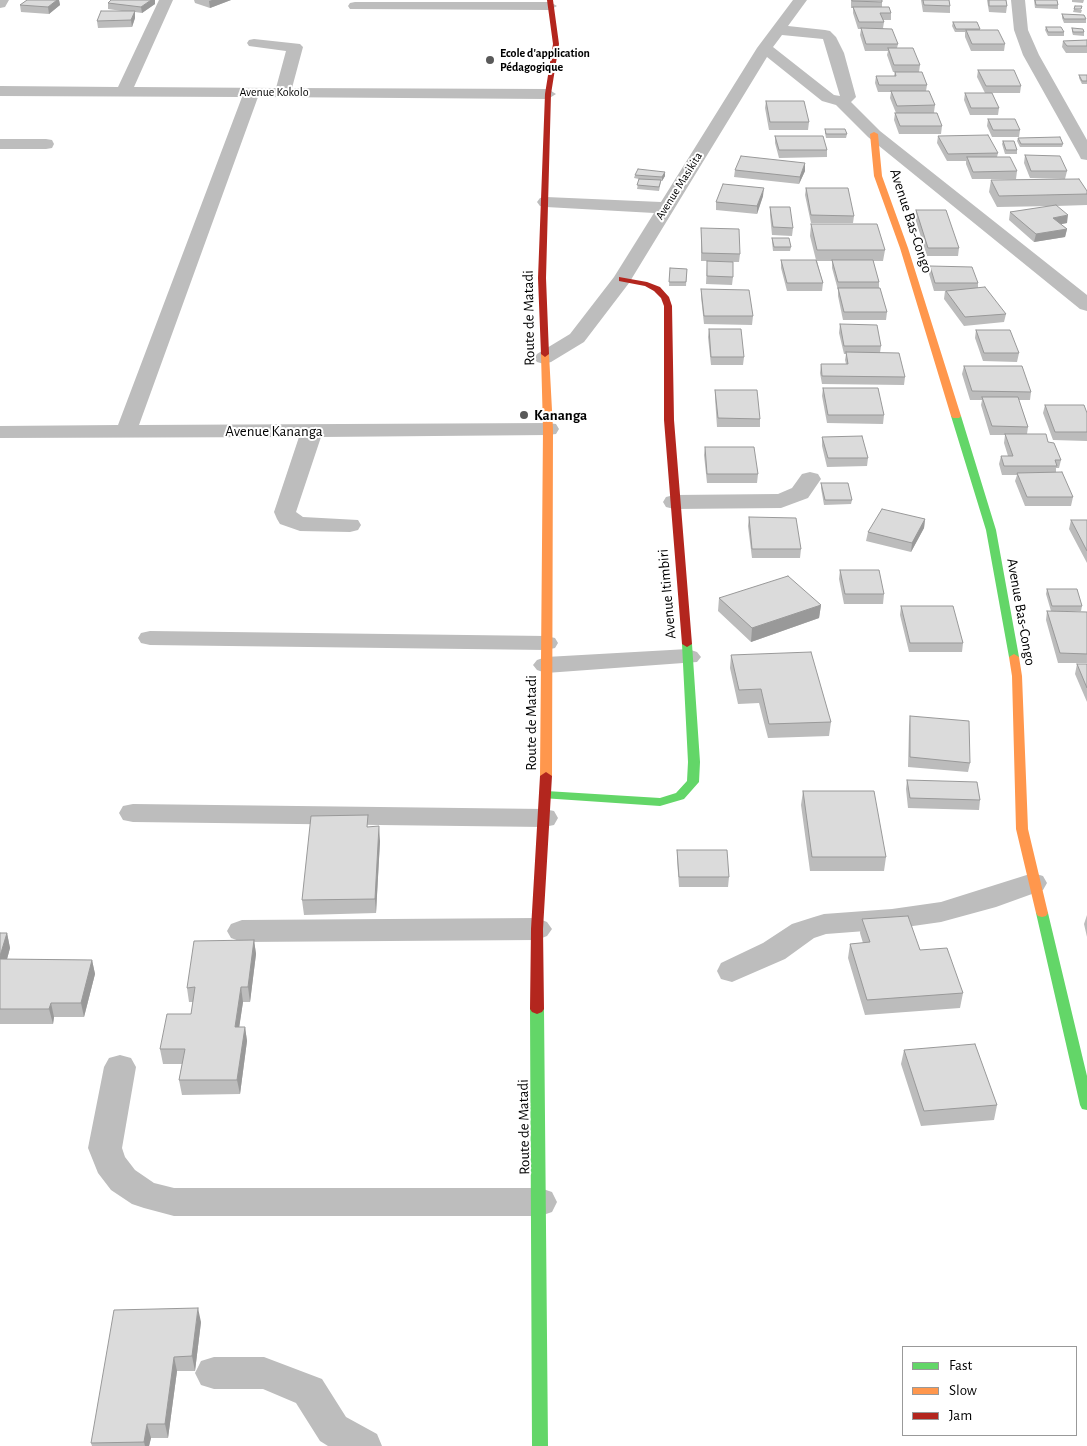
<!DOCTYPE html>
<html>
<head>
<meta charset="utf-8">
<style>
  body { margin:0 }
  #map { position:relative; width:1087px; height:1446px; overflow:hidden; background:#fff; font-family:"Alegreya Sans",sans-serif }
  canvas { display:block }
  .legend { position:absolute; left:902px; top:1346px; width:175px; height:90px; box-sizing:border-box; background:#fff; border:1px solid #999; margin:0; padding:6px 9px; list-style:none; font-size:15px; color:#000 }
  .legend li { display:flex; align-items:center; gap:10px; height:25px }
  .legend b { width:25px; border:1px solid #999 }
</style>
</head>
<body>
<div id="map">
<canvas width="1087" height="1446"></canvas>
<ul class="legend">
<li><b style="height:6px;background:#63d668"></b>Fast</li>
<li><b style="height:6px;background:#ff974d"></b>Slow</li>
<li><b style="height:6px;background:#b3261e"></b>Jam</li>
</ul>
</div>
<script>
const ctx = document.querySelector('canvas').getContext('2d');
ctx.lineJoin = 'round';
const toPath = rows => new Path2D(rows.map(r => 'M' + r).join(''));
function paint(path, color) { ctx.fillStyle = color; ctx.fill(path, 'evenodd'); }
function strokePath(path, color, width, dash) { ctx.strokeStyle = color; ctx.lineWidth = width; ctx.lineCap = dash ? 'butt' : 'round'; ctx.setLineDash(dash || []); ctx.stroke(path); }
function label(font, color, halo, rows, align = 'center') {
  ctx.font = font + ' "Alegreya Sans",sans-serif'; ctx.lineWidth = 4; ctx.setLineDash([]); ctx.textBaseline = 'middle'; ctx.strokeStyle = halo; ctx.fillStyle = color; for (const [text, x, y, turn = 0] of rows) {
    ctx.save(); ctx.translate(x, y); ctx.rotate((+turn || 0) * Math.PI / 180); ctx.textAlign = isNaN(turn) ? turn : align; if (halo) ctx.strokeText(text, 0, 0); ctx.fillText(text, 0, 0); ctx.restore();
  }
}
paint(toPath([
  [0,0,9,0,5,7,0,8,0,0],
  [159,0,173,0,134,87,276,88,286,51,249,46,247,43,249,40,254,39,300,44,303,47,292,88,548,89,556,94,548,99,258,97,139,425,548,423,556,424,559,429,556,434,548,435,321,437,296,512,303,517,358,520,361,525,358,530,350,532,300,531,280,524,277,519,274,512,299,437,0,438,0,426,118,425,242,97,0,96,0,86,118,87,159,0],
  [793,0,807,0,788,26,825,30,830,31,836,37,844,53,856,97,851,102,880,131,1087,295,1087,311,1080,309,868,137,836,105,822,101,767,57,629,283,584,342,551,362,544,364,537,362,534,358,537,354,570,334,614,277,654,213,546,207,540,206,537,202,540,198,546,197,661,202,757,48,793,0],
  [782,35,823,39,840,96,834,95,773,47,782,35],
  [1011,0,1025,0,1028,30,1039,55,1087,140,1087,160,1081,159,1079,155,1023,55,1014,30,1011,0],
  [355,2,550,2,557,6,550,10,350,9,348,6,350,3,355,2],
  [0,139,46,139,52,140,54,144,52,148,46,149,0,149,0,139],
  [810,472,818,474,821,479,808,498,781,508,674,509,666,507,663,502,666,497,674,495,778,494,792,488,802,474,810,472],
  [150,631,546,636,555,638,558,643,555,648,546,650,150,645,141,643,138,638,141,633,150,631],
  [688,649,697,652,701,657,697,662,546,673,537,670,533,665,537,660,546,657,688,649],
  [133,804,544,809,554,811,558,818,554,825,544,827,133,822,123,820,119,813,123,806,133,804],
  [1033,873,1043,876,1047,883,1043,890,996,907,941,922,892,929,826,934,814,938,785,959,732,982,721,979,717,971,721,963,763,943,792,924,814,917,824,914,892,909,941,902,1033,873],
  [537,918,547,922,552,929,547,936,537,940,242,942,231,938,227,931,231,924,242,920,537,918],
  [120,1055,131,1058,136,1067,122,1148,125,1157,135,1170,154,1183,174,1188,540,1188,552,1192,557,1202,552,1212,540,1216,174,1216,144,1208,132,1204,111,1190,98,1173,88,1148,104,1067,109,1058,120,1055],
  [214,1357,264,1357,322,1379,346,1417,377,1434,382,1446,328,1446,320,1441,296,1403,263,1389,214,1389,201,1385,195,1373,201,1361,214,1357]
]), '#bdbdbd');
paint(toPath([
  [956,413,961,416,996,530,1019,657,1014,660,1009,657,986,530,951,416,956,413],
  [687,641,692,644,700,762,699,782,684,799,660,806,542,798,540,795,546,791,660,798,676,793,687,781,688,762,682,644,687,641],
  [1042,909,1046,910,1048,913,1087,1076,1087,1110,1082,1109,1080,1105,1036,913,1038,910,1042,909],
  [537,1004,542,1006,544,1009,548,1446,532,1446,530,1009,532,1006,537,1004]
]), '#63d668');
paint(toPath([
  [874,132,878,134,882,176,908,248,961,416,959,418,953,418,951,416,900,248,874,176,870,134,874,132],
  [545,351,549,354,553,429,552,776,546,780,540,776,543,429,541,354,545,351],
  [1014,654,1019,657,1022,676,1028,829,1048,913,1046,916,1042,917,1038,916,1036,913,1016,829,1012,676,1009,657,1014,654]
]), '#ff974d');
paint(toPath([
  [547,0,553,0,559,44,551,94,546,278,549,354,545,357,541,354,538,278,545,94,553,44,547,0],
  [619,277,647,282,660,287,669,297,672,306,674,420,692,644,687,647,682,644,664,420,664,306,661,298,654,291,645,286,619,281,619,277],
  [546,772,552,776,543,929,544,1009,542,1012,537,1014,532,1012,530,1009,531,929,540,776,546,772]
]), '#b3261e');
paint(toPath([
  [27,0,59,0,60,5,49,14,21,12,20,5],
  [194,0,231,0,210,8,195,3],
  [851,0,882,0,882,7,891,13,891,20,883,20,884,22,883,28,898,44,897,48,920,65,919,72,927,85,926,91,935,105,934,112,942,126,941,134,899,134,894,120,895,113,896,113,890,98,891,92,878,92,875,83,876,76,894,76,895,72,893,72,887,55,888,51,865,51,860,35,861,29,858,29,853,13,853,8,851,8],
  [921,0,949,0,950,6,950,13,923,12],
  [987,0,1006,0,1007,6,1006,13,989,12],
  [1034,0,1057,0,1058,5,1058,9,1035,8],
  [1072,0,1084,0,1083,3,1072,2],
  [108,3,155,4,142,13,135,12,135,18,132,27,98,28,97,21,122,11,108,9],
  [1074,9,1082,10,1081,13,1073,12],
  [1062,14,1086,19,1086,23,1064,23,1062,18],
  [953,22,980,29,980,30,1005,44,1004,51,971,51,965,37,965,32,955,32,952,26],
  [1046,27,1064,32,1064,36,1048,36,1045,30],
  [1072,28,1084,32,1084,36,1073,35,1072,32],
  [1087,40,1087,53,1066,53,1062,47,1063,41],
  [978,70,1021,86,1020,93,992,93,999,108,998,115,970,115,964,100,965,93,985,93,977,77],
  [1079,75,1087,75,1087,84,1082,84,1079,78],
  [766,101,809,122,808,130,769,130,765,108],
  [988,119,1020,130,1019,137,992,137,987,126],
  [825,129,847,134,846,138,826,138,825,133],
  [775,136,827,150,827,157,779,158,775,143],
  [938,136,998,153,997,157,1017,171,1016,179,972,179,966,164,966,161,947,161,937,143],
  [1018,138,1063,144,1062,147,1020,147,1017,141],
  [1003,141,1017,150,1017,154,1005,154,1002,144],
  [1025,155,1067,171,1065,179,1030,178,1024,163],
  [735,170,805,171,799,184,734,177],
  [665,172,665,176,662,181,661,181,659,191,637,189,639,179,634,178,635,175],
  [991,180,1087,191,1087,205,1056,206,1067,223,1061,224,1067,229,1065,237,1034,242,1009,220,1010,212,1053,206,997,207,989,192],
  [806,188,854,216,853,223,811,223,805,195],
  [763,196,757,214,716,210,716,202],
  [770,207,793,228,792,236,772,235,770,215],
  [916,210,959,248,958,256,927,256,915,218],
  [811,224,885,250,883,261,873,261,879,282,879,288,887,312,886,320,843,320,838,296,838,290,832,268,832,261,817,261,823,283,822,291,787,291,781,268,781,260,816,260,810,236],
  [701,228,740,254,739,262,730,262,733,277,732,285,706,284,707,261,701,261],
  [772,238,791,247,790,251,773,251,772,242],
  [930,266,978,283,978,288,1006,314,1004,322,964,326,944,299,945,291,934,291,929,274],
  [670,268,687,269,686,286,669,286],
  [701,289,753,316,752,325,704,324,701,297],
  [840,324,881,346,880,353,905,377,904,385,822,384,820,373,821,364,846,364,845,360,846,354,844,354,839,333],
  [709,329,744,357,743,365,711,365,708,337],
  [976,330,1019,353,1017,362,983,361,975,338],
  [964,366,1031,392,1030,400,1019,400,1028,427,1027,434,1048,442,1061,460,1059,468,1056,468,1056,472,1073,497,1071,506,1025,506,1015,481,1017,475,1002,475,999,464,1001,456,1008,456,1004,443,1005,435,990,435,981,405,982,400,970,400,962,374],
  [823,388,884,415,883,424,827,423,822,396],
  [715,390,760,419,760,427,717,427,715,398],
  [1045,405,1087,413,1087,441,1053,440,1043,413],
  [822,437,868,458,867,466,827,467,822,446],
  [705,447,758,474,757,483,707,483,704,455],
  [821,483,852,500,851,504,824,505,821,488],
  [749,517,801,549,800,558,752,558,748,526],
  [925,519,924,528,911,552,866,541,868,532],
  [1071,520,1087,520,1087,563,1069,529],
  [840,570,884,594,883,604,844,604,839,579],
  [1047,589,1082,606,1081,611,1051,611,1046,594],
  [719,598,821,605,819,618,751,642,718,611],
  [901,606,963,643,962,652,909,652,900,615],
  [1047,611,1087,612,1087,663,1058,663,1046,620],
  [731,655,831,722,829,736,768,738,759,703,738,704,730,668],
  [1077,664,1087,664,1087,702,1075,674],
  [910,716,970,763,968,772,908,767,909,726],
  [907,780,980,800,979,810,908,808,906,789],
  [803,791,886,857,884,871,810,871,801,805],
  [369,827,380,841,376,913,304,915,302,900],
  [677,850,729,877,728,887,679,887,677,859],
  [1087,915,1087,937,1084,924],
  [862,919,920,950,963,993,960,1008,865,1015,848,958,850,944,863,943,860,933],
  [0,933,7,933,10,948,7,959,92,960,95,974,84,1017,54,1017,53,1024,0,1024],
  [254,940,256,954,250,1002,243,1002,239,1027,245,1027,247,1041,240,1094,182,1095,179,1080,182,1064,163,1064,160,1049,191,1014,193,1002,189,1002,187,988],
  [904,1050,997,1105,994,1120,921,1126,901,1064],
  [201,1322,195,1371,177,1371,168,1438,151,1438,149,1446,92,1446,91,1443]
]), '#bcbcbc');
paint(toPath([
  [57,0,59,0,60,5,49,14,48,7],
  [151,0,155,0,155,4,142,13,141,7],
  [212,0,231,0,210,8,209,1],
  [135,11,135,18,132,27,131,20],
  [805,163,805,171,799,184,800,177],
  [665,172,665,176,662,181,662,177],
  [764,188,763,196,757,214,757,206],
  [1068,215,1067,223,1051,226,1053,218],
  [1067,229,1065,237,1034,242,1036,234],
  [925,519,924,528,911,552,912,543],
  [821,605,819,618,751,642,752,628],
  [379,826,380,841,376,913,375,899],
  [7,933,10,948,3,974,0,963,0,956],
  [254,940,256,954,250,1002,248,987],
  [92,960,95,974,84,1017,81,1003],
  [241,987,243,1002,237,1042,235,1027],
  [51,1003,54,1017,53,1024,49,1009],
  [245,1027,247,1041,240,1094,237,1080],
  [198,1308,201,1322,195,1371,192,1356],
  [174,1357,177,1371,168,1438,165,1424],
  [147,1424,151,1438,149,1446,145,1446,144,1442]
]), '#999');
const building = toPath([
  [27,0,57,0,48,7,20,5,27,0],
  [111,0,151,0,141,7,108,3,111,0],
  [852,0,882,0,882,2,852,1,852,0],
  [923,0,949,0,950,6,924,5,923,0],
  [989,0,1006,0,1007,6,989,6,989,0],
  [1035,0,1057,0,1058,5,1036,5,1035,0],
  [1075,6,1082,6,1081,9,1074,9,1075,6],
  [853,7,889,7,891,13,880,13,884,22,859,22,853,7],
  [101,11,135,11,131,20,97,21,101,11],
  [1062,14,1084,15,1086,19,1064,19,1062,14],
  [953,22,977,22,980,29,956,29,953,22],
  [1046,27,1061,27,1064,32,1048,32,1046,27],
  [861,28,892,29,898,44,866,44,861,28],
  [1072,28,1083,29,1084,32,1073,32,1072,28],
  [966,30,998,30,1005,44,972,44,966,30],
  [1087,40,1087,46,1067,46,1063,41,1087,40],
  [888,48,913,48,920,65,894,65,888,48],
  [978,70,1014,70,1021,86,986,86,978,70],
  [895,72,922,72,927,85,879,85,876,76,896,76,895,72],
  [1079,75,1087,75,1087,81,1082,81,1079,75],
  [891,91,929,91,935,105,897,106,891,91],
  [965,93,992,93,999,108,971,108,965,93],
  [766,101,804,101,809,122,770,122,766,101],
  [895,113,937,113,942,126,900,126,895,113],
  [988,119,1015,119,1020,130,993,130,988,119],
  [825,129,845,129,847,134,826,134,825,129],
  [988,135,998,153,948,154,938,136,988,135],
  [775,136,823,136,827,150,779,150,775,136],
  [1060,137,1063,144,1021,144,1018,138,1060,137],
  [1003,141,1014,141,1017,150,1006,150,1003,141],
  [1025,155,1060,156,1067,171,1031,171,1025,155],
  [741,156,805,163,800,177,735,170,741,156],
  [967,157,1010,157,1017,171,973,172,967,157],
  [638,169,665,172,662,177,635,175,638,169],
  [639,179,661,180,659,187,637,185,639,179],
  [1079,179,1087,191,1087,194,999,196,991,180,1079,179],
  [723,184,764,188,757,206,716,202,723,184],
  [806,188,848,188,854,216,811,215,806,188],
  [1056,205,1068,215,1053,218,1067,229,1036,234,1010,212,1056,205],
  [770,207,790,207,793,228,773,227,770,207],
  [916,210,946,210,959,248,928,248,916,210],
  [811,224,877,224,885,250,817,250,811,224],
  [701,228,739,229,740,254,702,253,701,228],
  [772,238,789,238,791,247,774,247,772,238],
  [781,260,816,260,823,283,787,283,781,260],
  [832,260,873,260,879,282,838,282,832,260],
  [707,261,733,262,733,277,707,276,707,261],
  [930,266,972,267,978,283,935,283,930,266],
  [670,268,687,269,686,282,669,282,670,268],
  [985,287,1006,314,965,317,946,291,985,287],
  [838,288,880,288,887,312,844,312,838,288],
  [701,289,749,290,753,316,704,316,701,289],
  [840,324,877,325,881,346,844,346,840,324],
  [709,329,741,329,744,357,711,357,709,329],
  [976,330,1010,330,1019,353,984,353,976,330],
  [846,352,899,353,905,377,822,376,821,364,848,364,846,352],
  [964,366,1022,366,1031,392,972,391,964,366],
  [823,388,878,388,884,415,828,415,823,388],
  [715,390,757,390,760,419,718,418,715,390],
  [982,397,1018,397,1028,427,992,426,982,397],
  [1045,405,1084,405,1087,413,1087,432,1055,432,1045,405],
  [1005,434,1046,434,1048,442,1054,443,1061,460,1055,460,1057,466,1004,466,1001,456,1013,456,1005,434],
  [862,436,868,458,828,458,822,437,862,436],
  [705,447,754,447,758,474,707,474,705,447],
  [1062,472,1073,497,1027,497,1017,473,1062,472],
  [821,483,848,483,852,500,825,500,821,483],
  [882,509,925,519,912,543,868,532,882,509],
  [749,517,796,518,801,549,752,549,749,517],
  [1071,520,1087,520,1087,551,1071,520],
  [840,570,879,570,884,594,845,594,840,570],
  [788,576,821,605,752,628,719,598,788,576],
  [1047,589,1077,589,1082,606,1052,606,1047,589],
  [901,606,953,606,963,643,910,643,901,606],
  [1047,611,1087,612,1087,654,1060,653,1047,611],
  [811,652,831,722,769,724,761,689,739,690,731,655,811,652],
  [1077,664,1087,664,1087,688,1077,664],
  [910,716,969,721,970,763,910,757,910,716],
  [907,780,977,782,980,800,910,798,907,780],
  [803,791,874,791,886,857,812,857,803,791],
  [368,815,367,827,379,826,375,899,302,900,311,816,368,815],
  [677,850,727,850,729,877,679,877,677,850],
  [908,916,920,950,947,948,963,993,867,1000,850,944,870,942,862,919,908,916],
  [0,933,7,933,0,956,0,933],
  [254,940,248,987,241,987,235,1027,245,1027,237,1080,179,1080,185,1049,160,1049,167,1014,191,1014,195,987,187,988,194,941,254,940],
  [0,959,92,960,81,1003,51,1003,49,1009,0,1009,0,959],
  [975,1044,997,1105,924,1111,904,1050,975,1044],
  [198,1308,192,1356,174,1357,165,1424,147,1424,144,1442,91,1443,114,1310,198,1308]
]);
paint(building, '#dbdbdb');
strokePath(building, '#999', 1);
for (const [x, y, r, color] of [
  [490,60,5,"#595959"],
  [524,415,5,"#595959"]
]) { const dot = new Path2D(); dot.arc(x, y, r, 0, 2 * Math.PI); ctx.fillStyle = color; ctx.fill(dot); strokePath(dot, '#fff', 2); }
label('bold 12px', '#000', '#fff', [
  ["Ecole d'application",500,53],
  ["Pédagogique",500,67]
], 'left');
label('12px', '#000', '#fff', [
  ["Avenue Kokolo",274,92],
  ["Avenue Masikita",679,186,-58]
]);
label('15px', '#000', '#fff', [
  ["Avenue Bas-Congo",911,221,72],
  ["Route de Matadi",529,318,-91],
  ["Avenue Kananga",274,431],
  ["Avenue Itimbiri",667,594,-95],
  ["Avenue Bas-Congo",1021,612,80],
  ["Route de Matadi",531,723,-90],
  ["Route de Matadi",524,1127,-91]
]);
label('bold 15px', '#000', '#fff', [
  ["Kananga",534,415]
], 'left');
</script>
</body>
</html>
